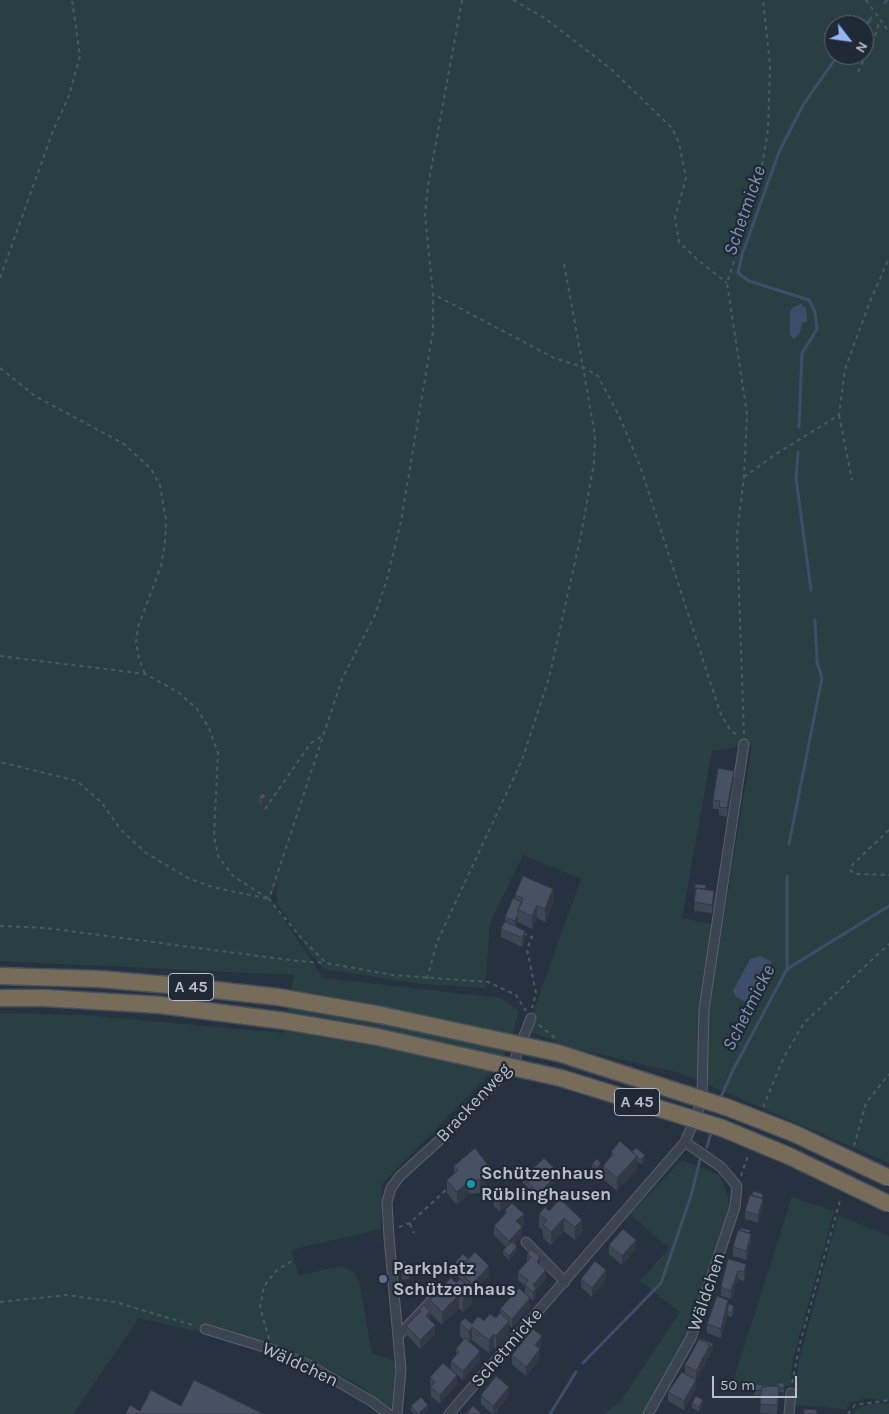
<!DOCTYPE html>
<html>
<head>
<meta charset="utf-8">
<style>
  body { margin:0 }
  #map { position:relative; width:889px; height:1414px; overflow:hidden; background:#273241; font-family:Karla,sans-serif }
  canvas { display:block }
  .north { position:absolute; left:824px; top:15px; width:50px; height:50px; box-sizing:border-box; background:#202936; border:1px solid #5d6572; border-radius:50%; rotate:120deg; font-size:14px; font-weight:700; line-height:20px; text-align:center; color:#b8bfcb }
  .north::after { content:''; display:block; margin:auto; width:18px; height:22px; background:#93b6f5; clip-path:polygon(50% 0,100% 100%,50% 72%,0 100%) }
  .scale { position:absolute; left:712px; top:1376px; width:85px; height:22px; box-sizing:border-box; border:2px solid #b8bfcb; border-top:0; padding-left:6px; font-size:15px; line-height:18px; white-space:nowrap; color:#b8bfcb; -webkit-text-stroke:4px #202936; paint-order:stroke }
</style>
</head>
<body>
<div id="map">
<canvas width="889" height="1414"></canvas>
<div class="north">N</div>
<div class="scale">50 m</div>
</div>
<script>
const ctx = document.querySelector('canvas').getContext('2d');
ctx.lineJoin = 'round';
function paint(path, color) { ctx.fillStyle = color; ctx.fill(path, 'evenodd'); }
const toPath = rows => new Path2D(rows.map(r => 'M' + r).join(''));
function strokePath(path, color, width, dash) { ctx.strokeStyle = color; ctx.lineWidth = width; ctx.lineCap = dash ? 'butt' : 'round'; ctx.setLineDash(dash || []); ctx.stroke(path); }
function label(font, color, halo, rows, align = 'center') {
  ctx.font = font + ' Karla,sans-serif'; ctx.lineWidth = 4.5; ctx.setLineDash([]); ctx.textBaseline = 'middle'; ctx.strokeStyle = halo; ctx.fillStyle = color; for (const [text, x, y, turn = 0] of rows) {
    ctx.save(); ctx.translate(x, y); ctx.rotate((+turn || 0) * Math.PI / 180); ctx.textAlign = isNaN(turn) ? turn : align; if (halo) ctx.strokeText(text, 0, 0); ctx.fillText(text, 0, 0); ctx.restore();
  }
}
paint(toPath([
  [0,0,889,0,889,1163,683,1074,573,1048,529,1031,531,1018,581,879,523,855,490,923,485,988,421,984,324,969,310,954,277,903,277,884,270,898,323,978,501,998,519,1011,508,1049,486,1078,382,1184,381,1229,291,1250,299,1275,342,1266,354,1273,359,1281,372,1353,396,1362,398,1412,353,1382,304,1356,139,1318,73,1414,0,1414,0,1013,84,1015,284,1033,294,975,0,961],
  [834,25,864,25,864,55,834,55],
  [752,745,722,929,712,924,682,918,712,751],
  [682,1160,720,1175,732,1209,693,1333,651,1402,643,1414,603,1414,620,1402,680,1312,640,1281,669,1248,630,1214],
  [792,1197,834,1211,793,1359,790,1386,732,1384],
  [838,1215,889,1236,889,1401,866,1398,852,1402,846,1409,795,1405,798,1364],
  [889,1403,889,1414,853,1414,856,1409,869,1404]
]), '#293f42');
paint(toPath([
  [801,304,806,308,807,321,802,323,800,333,794,339,790,335,790,312,792,308],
  [761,956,772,962,749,1004,736,997,733,991,750,959]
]), '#3e4e6a');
strokePath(toPath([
  [885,3,887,0],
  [864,30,871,18],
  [799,427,802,353,817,329,815,312,809,300,749,281,738,273,742,255,779,152,803,105,838,55],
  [798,452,796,478,811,590],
  [789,844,822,678,817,662,815,620],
  [787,969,889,906],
  [720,1099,733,1070,787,969,787,876],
  [707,1147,712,1129],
  [583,1363,661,1283,691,1196,700,1160],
  [550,1414,576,1372]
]), '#3e4e6a', 3);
const minor = toPath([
  [526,1242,565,1282],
  [205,1329,274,1350,309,1365,371,1401,389,1414],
  [398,1336,437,1295],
  [397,1414,401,1370,389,1237,387,1202,391,1188,400,1176,444,1136,491,1087,515,1059,531,1018],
  [449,1414,685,1142,698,1112,702,1095,704,1009,744,744],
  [648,1414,691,1338,735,1207,737,1186,721,1167,685,1142],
  [789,1414,791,1393]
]);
const motorway = toPath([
  [0,976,99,979,170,985,278,997,381,1015],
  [0,998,45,998,160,1005,285,1021,373,1036]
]);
strokePath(minor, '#59626e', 11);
strokePath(motorway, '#464f5b', 19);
strokePath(toPath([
  [462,0,428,186,425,214,433,294,433,331,401,521,387,579,375,615,342,679,269,899,302,939,326,963,393,975,488,982,516,995,526,1011],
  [513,0,546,19,611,69,672,128,679,143,686,178,675,218,679,242,698,260,727,283],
  [866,0,889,32],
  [858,72,875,36,880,20],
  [564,264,583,367,598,376,621,420,640,466,720,712,729,728,734,733,740,735],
  [0,278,53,131,69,96,80,56,72,0],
  [0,368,35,396,124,444,151,469,160,485,166,520,165,542,161,566,138,627,136,642,139,659,145,674],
  [839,415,852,480],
  [744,477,776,454,839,415,845,369,869,304,889,258],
  [0,656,145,674,178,692,197,709,209,728,218,753,214,836,218,856,233,876,269,899,212,887,188,878,146,853,121,830,102,803,77,781,0,762],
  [744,734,737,535,744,477,747,414,727,283,759,183,768,130,770,65,763,0],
  [265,809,311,743,322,736],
  [889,830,853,864,850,870,856,874,889,875],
  [0,926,46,928,297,961,326,963],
  [523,933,532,937,527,949,536,993,532,1008],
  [427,979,437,942,522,760,549,678,581,535,594,463,595,436,583,367,554,358,433,294],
  [539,1025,555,1038],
  [763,1107,784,1057,804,1023,889,944],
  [854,1146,866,1103,889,1074],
  [741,1176,748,1155],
  [410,1224,414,1233],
  [399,1227,410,1223,447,1189],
  [401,1263,409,1262],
  [0,1302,67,1295,115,1302,196,1326],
  [269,1339,260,1307,264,1286,277,1270,292,1261],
  [792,1383,800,1343,841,1197],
  [848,1414,855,1405,889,1400]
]), '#475c5f', 2, [4, 4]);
strokePath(minor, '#3b4451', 9);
strokePath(motorway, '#776c59', 16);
const motorwayBridge = toPath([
  [381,1015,558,1053,729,1108,793,1133,889,1178],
  [373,1036,561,1078,722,1128,789,1156,889,1204]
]);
strokePath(motorwayBridge, '#464f5b', 19, []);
strokePath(motorwayBridge, '#776c59', 16);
paint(toPath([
  [734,779,727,817,719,815,719,809,713,809,713,800],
  [259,796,266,801,262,804,259,801],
  [695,889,706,890,714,899,712,913,694,911,695,894],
  [515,895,553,902,545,922,537,918,532,929,518,922,516,927,525,940,522,947,501,937,501,929,505,922,505,917,515,899],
  [611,1152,632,1152,645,1160,641,1164,637,1161,637,1169,617,1191,603,1179,603,1166,611,1157],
  [592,1164,601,1168,597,1172,592,1168],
  [454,1166,488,1178,485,1181,484,1188,480,1193,469,1194,457,1205,447,1193,447,1180,454,1174],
  [559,1177,539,1198,523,1183,523,1178],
  [494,1197,513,1200,500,1212,494,1206],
  [560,1199,582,1232,575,1240,564,1231,551,1245,543,1238,543,1230,539,1227,539,1214,549,1211],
  [763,1199,763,1208,758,1223,745,1219,745,1211],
  [505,1210,524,1223,521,1226,522,1236,514,1244,517,1251,509,1261,503,1254,503,1250,506,1247,494,1235,494,1226,505,1215],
  [750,1234,751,1243,746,1260,733,1256,733,1247],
  [609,1245,636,1249,622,1265,609,1254],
  [527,1254,540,1265,546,1279,536,1290,536,1297,533,1301,530,1298,530,1307,512,1328,509,1325,509,1334,496,1349,494,1347,489,1353,472,1340,470,1342,480,1360,463,1380,451,1370,451,1361,456,1355,456,1349,464,1340,460,1336,460,1323,472,1324,496,1318,500,1314,500,1309,525,1293,525,1286,518,1280,518,1272,527,1261],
  [468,1259,489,1275,472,1292,472,1303,463,1312,459,1308,442,1325,430,1313,430,1320,435,1334,420,1349,406,1334,406,1326,419,1313,419,1309,430,1311,430,1300,456,1283,459,1280,458,1278,458,1272,454,1268,454,1264],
  [728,1259,746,1273,744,1281,738,1279,731,1299,721,1296,721,1287],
  [401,1264,408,1264,409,1279,402,1280],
  [581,1279,606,1279,592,1297,581,1287],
  [728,1304,734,1311,731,1317,728,1316,728,1312,721,1338,707,1333,707,1324],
  [699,1339,713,1349,696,1379,696,1388,684,1410,668,1401,668,1392,685,1374,685,1365],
  [542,1345,539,1349,540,1358,526,1376,512,1364,512,1355],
  [430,1377,457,1384,440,1404,431,1396],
  [784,1383,784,1393,779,1392,777,1414,760,1413,761,1395,754,1395,754,1384,773,1386,777,1386],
  [481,1395,509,1396,494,1414,493,1414,481,1404],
  [692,1403,703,1405,699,1411,692,1408],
  [411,1406,428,1410,423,1414,414,1414,411,1410]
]), '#3c4755');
paint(toPath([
  [734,771,734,779,727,817,727,808],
  [266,796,266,801,262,804,262,800],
  [553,889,553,902,545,922,545,909],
  [714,891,714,899,712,913,712,905],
  [537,905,537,918,532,929,532,916],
  [518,914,518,922,515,930,515,921],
  [525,931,525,940,522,947,522,938],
  [645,1155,645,1160,641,1164,641,1160],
  [637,1156,637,1169,617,1191,617,1178],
  [601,1163,601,1168,597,1172,597,1168],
  [488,1165,488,1178,485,1181,484,1188,480,1193,480,1180,485,1168],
  [559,1173,559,1177,539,1198,539,1193],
  [469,1181,469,1194,457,1205,457,1192],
  [513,1191,513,1200,500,1212,500,1204],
  [763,1199,763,1208,758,1223,758,1215],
  [524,1214,524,1223,516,1230,516,1221],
  [564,1218,564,1231,551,1245,551,1232],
  [582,1220,582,1232,575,1240,575,1227],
  [522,1227,522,1236,509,1250,509,1241],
  [751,1234,751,1243,746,1260,746,1251],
  [636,1240,636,1249,622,1265,622,1256],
  [517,1246,517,1251,509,1261,509,1256],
  [540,1257,540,1266,537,1262],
  [746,1264,746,1273,744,1281,744,1272],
  [489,1266,489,1275,472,1292,472,1284],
  [546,1270,546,1279,536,1290,536,1297,533,1301,533,1285],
  [606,1270,606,1279,592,1297,592,1288],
  [738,1271,738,1279,731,1299,731,1291],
  [472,1290,472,1303,463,1312,463,1299],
  [459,1295,459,1308,442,1325,442,1312],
  [530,1298,530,1307,512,1328,512,1319],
  [728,1300,728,1309,721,1338,721,1329],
  [430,1311,430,1320,426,1316],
  [509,1321,509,1334,496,1349,496,1336],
  [435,1325,435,1334,420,1349,420,1340],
  [472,1327,472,1340,469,1344,469,1331],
  [494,1334,494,1347,489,1353,489,1340],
  [542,1336,542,1345,535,1354,535,1345],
  [713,1344,713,1349,710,1354,710,1349],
  [710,1345,710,1354,696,1379,696,1371],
  [540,1349,540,1358,526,1376,526,1367],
  [480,1351,480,1360,463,1380,463,1371],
  [457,1375,457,1384,440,1404,440,1395],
  [696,1380,696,1388,684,1410,684,1401],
  [509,1387,509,1396,493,1414,493,1406],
  [703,1400,703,1405,699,1411,699,1407],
  [428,1405,428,1410,423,1414,418,1414]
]), '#313945');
const building = toPath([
  [718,768,734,771,727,808,719,807,720,801,713,800,718,768],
  [263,793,266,796,262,800,259,796,263,793],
  [523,876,553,889,545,909,537,905,532,916,518,910,523,898,515,895,523,876],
  [695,884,706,885,705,889,696,888,696,890,695,889,695,884],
  [696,888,714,891,712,905,694,902,696,888],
  [513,898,522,902,518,910,518,914,515,921,505,917,513,898],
  [505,921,525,931,522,938,501,929,505,921],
  [620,1141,637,1156,617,1178,603,1166,613,1154,611,1152,620,1141],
  [475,1148,488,1165,485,1168,484,1175,480,1180,469,1181,457,1192,447,1180,458,1170,454,1166,475,1148],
  [636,1148,645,1155,641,1160,632,1152,636,1148],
  [544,1158,559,1173,539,1193,523,1178,544,1158],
  [597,1159,601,1163,597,1168,592,1164,597,1159],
  [507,1185,513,1191,500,1204,494,1197,507,1185],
  [753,1191,763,1194,762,1198,752,1195,753,1191],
  [750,1195,763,1199,758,1215,745,1211,750,1195],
  [560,1199,582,1220,575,1227,564,1218,551,1232,543,1225,547,1220,539,1214,545,1207,549,1211,560,1199],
  [512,1203,524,1214,516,1221,522,1227,509,1241,494,1226,507,1212,505,1210,512,1203],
  [741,1228,750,1230,750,1233,740,1230,741,1228],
  [623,1229,636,1240,622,1256,609,1245,623,1229],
  [738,1230,751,1234,746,1251,733,1247,738,1230],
  [512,1242,517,1246,509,1256,503,1250,512,1242],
  [531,1249,540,1257,537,1262,546,1270,533,1285,536,1288,533,1292,525,1285,528,1280,518,1272,531,1257,527,1254,531,1249],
  [475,1252,489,1266,472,1284,458,1270,475,1252],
  [463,1254,468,1259,459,1269,454,1264,463,1254],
  [728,1259,746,1264,744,1272,738,1271,731,1291,721,1287,728,1259],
  [595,1261,606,1270,592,1288,581,1279,595,1261],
  [401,1264,408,1264,409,1275,402,1275,401,1264],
  [451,1278,456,1283,460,1279,472,1290,463,1299,459,1295,442,1312,430,1300,451,1278],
  [519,1288,530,1298,512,1319,500,1309,519,1288],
  [717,1296,728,1300,721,1329,707,1324,717,1296],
  [728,1304,734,1306,731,1313,728,1312,728,1304],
  [424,1305,430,1311,426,1316,435,1325,420,1340,406,1326,421,1311,419,1309,424,1305],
  [500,1313,509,1321,496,1336,494,1334,489,1340,472,1327,469,1331,460,1323,465,1318,472,1324,478,1316,484,1321,490,1314,496,1318,500,1313],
  [533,1329,542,1336,535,1345,540,1349,526,1367,512,1355,533,1329],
  [465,1338,480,1351,463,1371,451,1361,459,1352,456,1349,465,1338],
  [699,1339,710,1345,696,1371,685,1365,699,1339],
  [702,1339,713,1344,710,1349,710,1345,701,1340,702,1339],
  [443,1363,457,1375,440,1395,431,1387,435,1382,430,1377,443,1363],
  [682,1372,696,1380,684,1401,668,1392,682,1372],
  [496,1376,509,1387,493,1406,481,1395,496,1376],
  [194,1380,264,1414,125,1414,130,1405,140,1411,151,1390,181,1406,194,1380],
  [777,1383,784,1383,784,1388,778,1388,779,1386,777,1386,777,1383],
  [754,1384,773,1386,772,1386,762,1387,761,1390,754,1391,754,1384],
  [779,1386,777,1405,760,1404,762,1387,779,1386],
  [696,1396,703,1400,699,1407,692,1403,696,1396],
  [421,1397,428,1405,418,1414,411,1406,421,1397],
  [473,1406,481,1413,480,1414,466,1414,473,1406],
  [804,1409,817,1410,816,1414,804,1414,804,1409]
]);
paint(building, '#465263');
strokePath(building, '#313945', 1);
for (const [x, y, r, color] of [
  [471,1184,5,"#0f9aa8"],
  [383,1279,5,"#5c6f8a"]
]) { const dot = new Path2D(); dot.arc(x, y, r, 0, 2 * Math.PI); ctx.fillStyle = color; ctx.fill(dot); strokePath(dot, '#202936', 2); }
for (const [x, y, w] of [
  [191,987,45],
  [637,1102,45]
]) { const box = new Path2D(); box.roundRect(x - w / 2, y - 13.5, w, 27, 4); ctx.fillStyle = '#202936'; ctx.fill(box); strokePath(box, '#b8bfcb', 1); }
label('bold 16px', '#b8bfcb', null, [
  ["A 45",191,987],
  ["A 45",637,1102]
]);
label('18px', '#b8bfcb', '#202936', [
  ["Brackenweg",474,1103,-47],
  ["Wäldchen",707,1292,-71],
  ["Schetmicke",507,1348,-49],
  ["Wäldchen",300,1365,25]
]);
label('bold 18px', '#b8bfcb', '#202936', [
  ["Schützenhaus",481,1174],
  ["Rüblinghausen",481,1195],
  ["Parkplatz",393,1269],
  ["Schützenhaus",393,1290]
], 'left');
label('italic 19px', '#8194b2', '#202936', [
  ["Schetmicke",745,211,-71],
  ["Schetmicke",749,1008,-63]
]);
</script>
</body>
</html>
